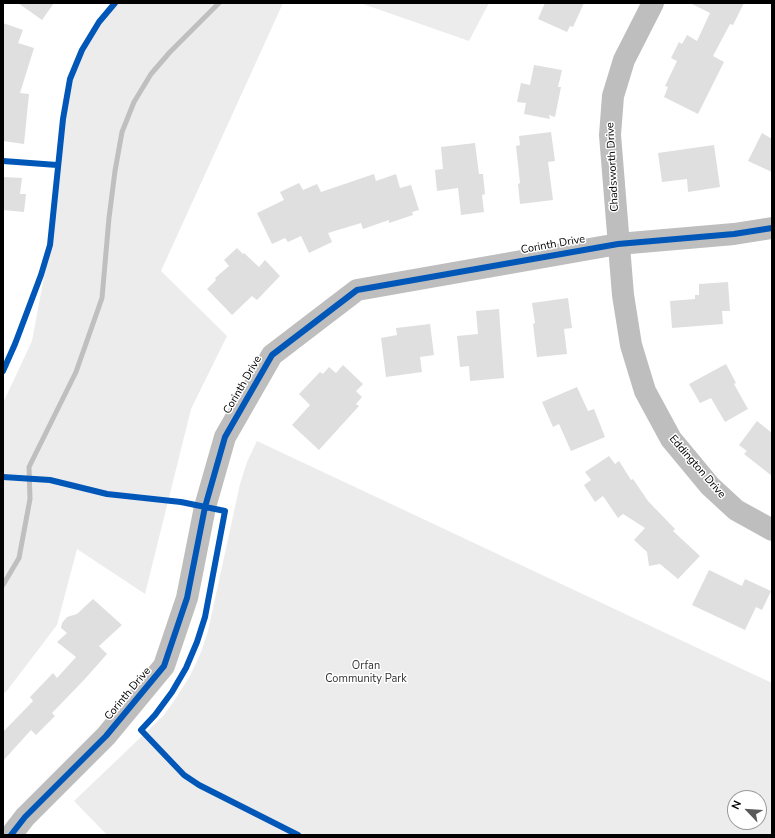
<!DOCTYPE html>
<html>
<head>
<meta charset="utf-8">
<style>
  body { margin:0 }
  #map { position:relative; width:775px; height:838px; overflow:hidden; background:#fff; font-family:"Nunito Sans",sans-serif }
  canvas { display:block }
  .frame { position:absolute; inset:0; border:4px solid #000; pointer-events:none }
  .north { position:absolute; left:727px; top:790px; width:40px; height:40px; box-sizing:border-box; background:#fff; border:1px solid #999; border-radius:50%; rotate:295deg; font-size:11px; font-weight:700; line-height:16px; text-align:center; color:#000 }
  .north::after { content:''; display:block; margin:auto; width:14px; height:18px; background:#595959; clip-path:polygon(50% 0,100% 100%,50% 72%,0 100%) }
</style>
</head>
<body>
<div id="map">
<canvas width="775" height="838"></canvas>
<div class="frame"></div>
<div class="north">N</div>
</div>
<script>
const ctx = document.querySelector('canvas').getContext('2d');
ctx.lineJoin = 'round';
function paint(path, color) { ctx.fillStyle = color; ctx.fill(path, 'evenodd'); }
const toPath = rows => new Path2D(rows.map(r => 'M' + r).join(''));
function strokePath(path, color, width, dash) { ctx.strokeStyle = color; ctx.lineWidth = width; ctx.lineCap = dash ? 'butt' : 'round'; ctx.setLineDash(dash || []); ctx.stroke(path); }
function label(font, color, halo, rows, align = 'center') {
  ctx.font = font + ' "Nunito Sans",sans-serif'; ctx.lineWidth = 3; ctx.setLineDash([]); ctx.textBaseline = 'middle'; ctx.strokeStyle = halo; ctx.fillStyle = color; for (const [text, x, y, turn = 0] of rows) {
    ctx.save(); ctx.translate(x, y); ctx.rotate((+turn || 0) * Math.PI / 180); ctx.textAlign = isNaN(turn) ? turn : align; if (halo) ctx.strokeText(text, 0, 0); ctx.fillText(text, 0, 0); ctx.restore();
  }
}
paint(toPath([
  [115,3,283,3,161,271,227,336,191,409,145,594,77,549,57,625,6,692,3,694,3,403,32,341,50,245,63,119,70,79,82,50,103,18],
  [360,3,489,3,469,41],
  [257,441,772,683,772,835,107,835,74,801,163,716,172,704,190,676,201,652,208,631,240,484,247,462],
  [735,798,759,798,759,822,735,822]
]), '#ececec');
strokePath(toPath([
  [3,585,19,558,30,499,29,467,76,372,102,298,109,218,115,171,122,132,134,102,151,74,170,52,219,3]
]), '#bfbfbf', 5);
paint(toPath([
  [18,3,54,3,42,20],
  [545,3,584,3,573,27,570,26,567,32,538,19],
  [690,3,744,3,733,25,730,24,713,56,724,62,698,114,664,97,668,87,665,86,677,61,671,58,679,42,682,44,687,35,697,41,710,13],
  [3,23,23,30,18,43,34,48,20,93,29,94,24,144,3,141],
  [534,65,562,70,558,87,561,87,555,117,549,115,550,119,524,114,526,103,517,102,521,83,530,85],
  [551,132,555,161,548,162,553,200,520,204,518,184,520,183,516,146,520,145,519,136],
  [762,133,772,139,772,172,748,161],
  [475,143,479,174,483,174,485,194,482,195,484,212,461,215,458,188,437,191,435,170,443,169,441,147],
  [714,145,720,187,688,192,687,179,662,182,658,153],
  [374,174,376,181,396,174,400,188,411,185,419,210,412,212,413,215,389,223,389,220,363,229,361,223,328,233,332,242,309,253,301,236,288,242,285,238,272,244,257,213,284,200,280,192,299,183,303,190,317,184,321,192],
  [3,177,22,178,20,194,26,194,24,212,3,210],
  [237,248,243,254,244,253,259,267,265,260,280,276,257,300,252,296,232,315,207,289,216,280,215,278,229,266,224,260],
  [728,282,730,311,722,311,723,324,672,328,670,301,695,299,695,295,699,295,699,284],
  [568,298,572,328,564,329,567,354,537,357,533,324,535,323,532,303],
  [499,309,504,378,470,381,469,366,460,367,457,336,478,334,476,311],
  [430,324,434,355,420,357,422,372,386,377,381,338,397,335,396,328],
  [726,364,736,383,734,384,748,409,725,422,711,398,700,403,689,384],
  [343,365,363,384,356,391,362,397,356,404,359,406,319,450,292,425,310,405,299,394,320,372,323,374,329,367,336,373],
  [577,387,588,411,594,409,605,437,571,451,559,424,553,427,542,402],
  [757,421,772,433,772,476,744,454,747,451,739,445],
  [609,456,615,464,619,461,631,480,633,479,648,501,675,529,673,531,700,556,678,579,660,564,649,566,647,552,634,540,645,528,623,514,618,518,603,496,595,502,584,485,591,480,585,472],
  [709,570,742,586,745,579,771,591,762,610,756,607,745,630,692,605],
  [93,599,122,625,99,646,107,654,84,680,52,713,55,716,36,735,31,730,3,761,3,732,33,701,30,697,53,673,57,678,76,657,57,642,67,633,61,628,62,623,67,617,77,614]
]), '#dfdfdf');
strokePath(toPath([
  [3,161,57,165],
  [3,477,50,480,107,494,187,503],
  [185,671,197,642,205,617,207,604],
  [178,682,155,715,141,730,184,775,199,785,298,835]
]), '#b9b9b9', 2.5, [1, 2]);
strokePath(toPath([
  [653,3,624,60,613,96,610,135,623,295,631,345,645,391,671,439,710,486,736,510,772,530],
  [11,835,25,817,106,736,164,666,187,598,205,507,225,437,272,355,357,290,618,244,734,234,772,228]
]), '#bebebe', 22);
strokePath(toPath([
  [3,161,57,165],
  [3,371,15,344,41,275,50,245,63,119,70,79,82,50,99,22,115,3],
  [3,477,50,480,107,494,181,502,225,511,205,617,197,642,186,668,172,692,155,715,141,730,184,775,199,785,298,835],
  [11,835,25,817,106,736,164,666,187,598,205,507,225,437,272,355,357,290,618,244,734,234,772,228]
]), '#0057b8', 6);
label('11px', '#000', '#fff', [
  ["Chadsworth Drive",613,167,-93],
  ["Corinth Drive",553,245,-10],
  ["Corinth Drive",243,385,-60],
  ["Eddington Drive",697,467,49],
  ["Corinth Drive",128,694,-50]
]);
label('11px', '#333', '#fff', [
  ["Orfan",366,666],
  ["Community Park",366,679]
]);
</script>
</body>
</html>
